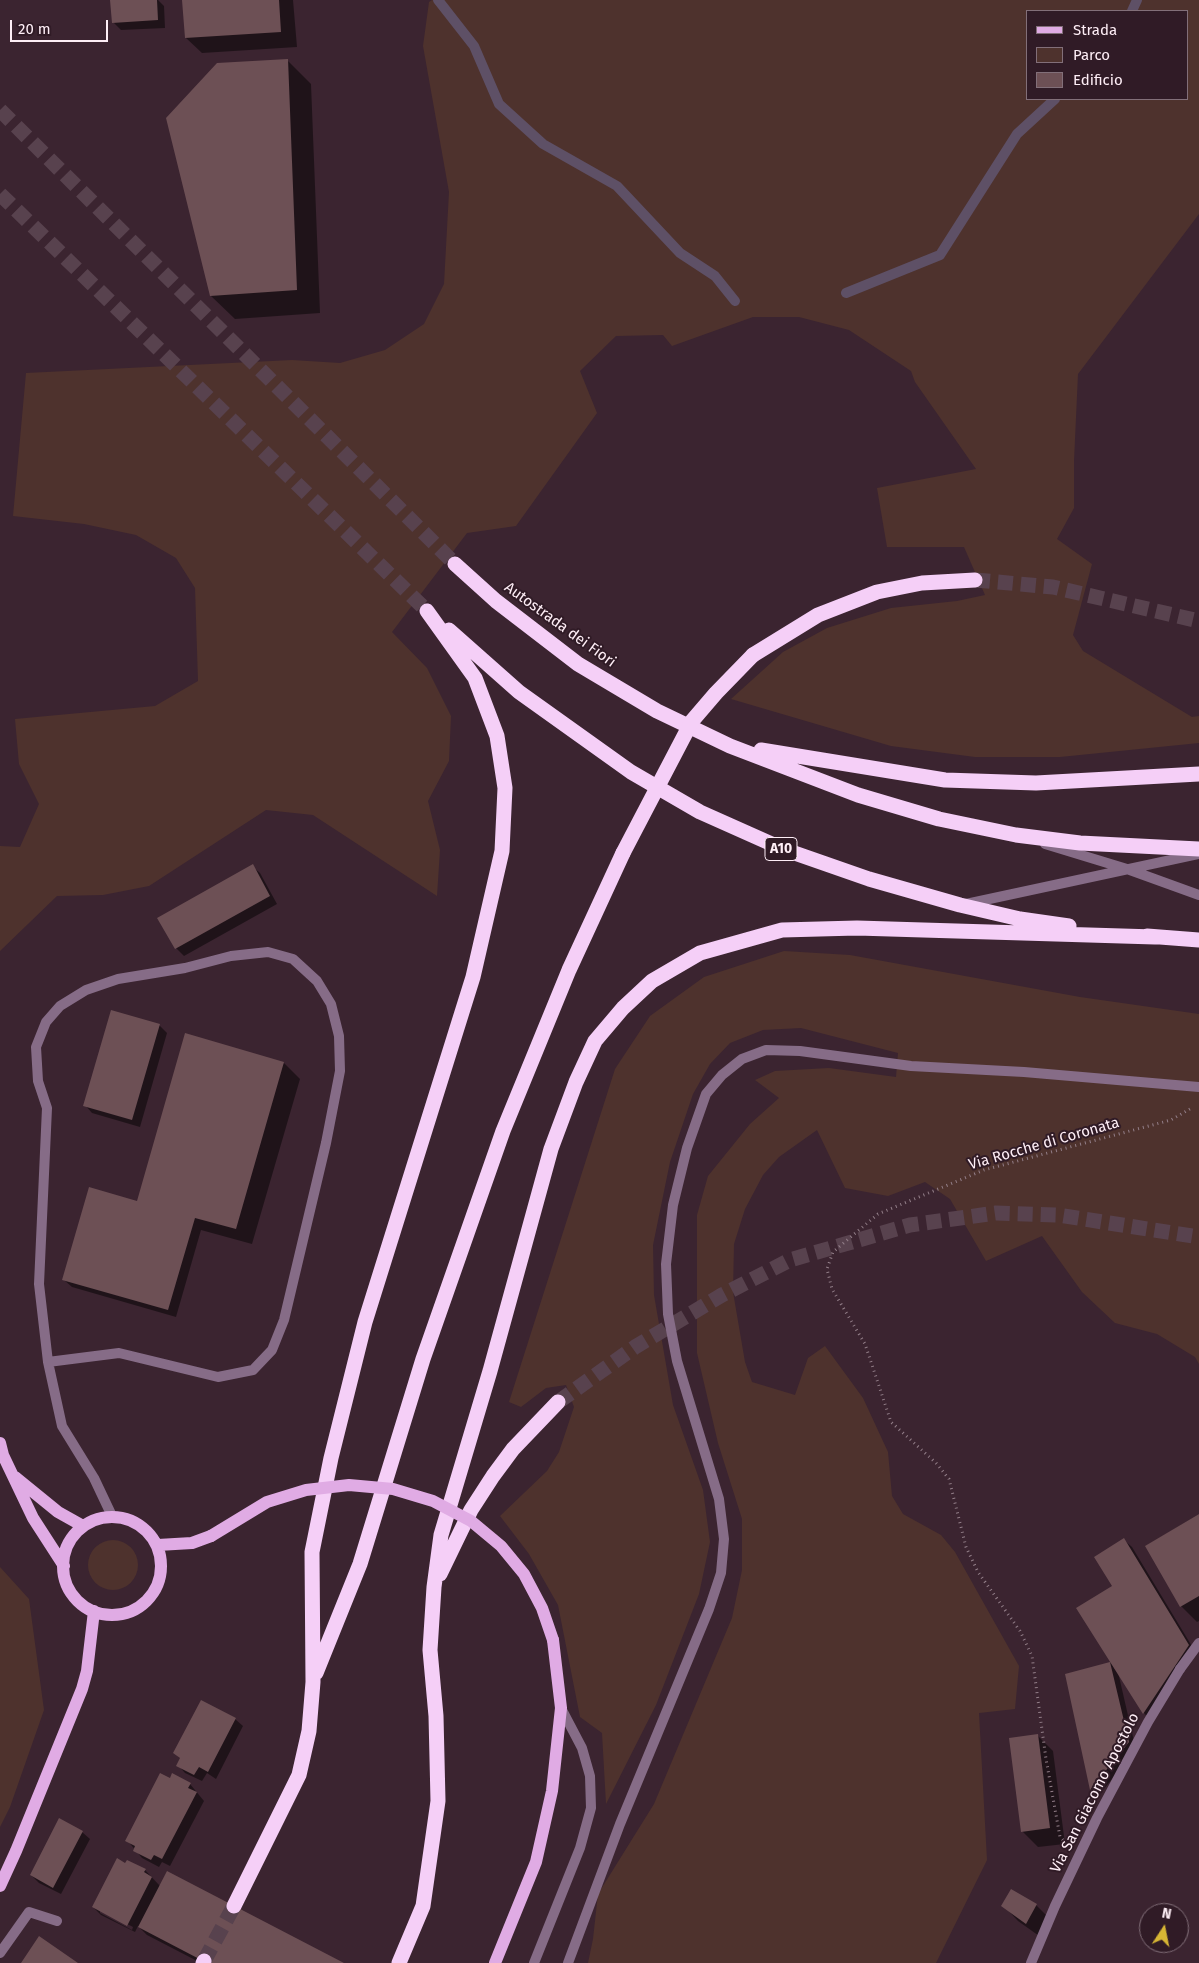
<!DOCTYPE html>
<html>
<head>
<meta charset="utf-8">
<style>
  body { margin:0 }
  #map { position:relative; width:1199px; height:1963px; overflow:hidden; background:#3b2430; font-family:"Fira Sans",sans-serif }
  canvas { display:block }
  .legend { position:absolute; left:1026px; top:10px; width:162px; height:90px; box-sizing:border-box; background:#301b26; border:1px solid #826f79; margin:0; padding:6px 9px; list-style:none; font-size:15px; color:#feeef6 }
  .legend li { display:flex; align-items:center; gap:10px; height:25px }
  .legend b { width:25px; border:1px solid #826f79 }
  .north { position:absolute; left:1139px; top:1903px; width:50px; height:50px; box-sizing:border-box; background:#301b26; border:1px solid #826f79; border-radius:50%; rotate:11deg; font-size:14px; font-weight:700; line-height:20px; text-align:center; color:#feeef6 }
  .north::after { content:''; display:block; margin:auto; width:18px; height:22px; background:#d6b534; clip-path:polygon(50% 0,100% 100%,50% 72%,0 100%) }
  .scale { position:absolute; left:10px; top:20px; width:98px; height:22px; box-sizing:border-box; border:2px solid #feeef6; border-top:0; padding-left:6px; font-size:15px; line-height:18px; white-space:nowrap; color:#feeef6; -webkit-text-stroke:4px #301b26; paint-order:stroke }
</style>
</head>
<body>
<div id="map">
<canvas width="1199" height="1963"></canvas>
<ul class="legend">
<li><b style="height:6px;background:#e0abe4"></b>Strada</li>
<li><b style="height:14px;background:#4e322d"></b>Parco</li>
<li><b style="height:14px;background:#6d5055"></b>Edificio</li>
</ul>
<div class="north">N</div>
<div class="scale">20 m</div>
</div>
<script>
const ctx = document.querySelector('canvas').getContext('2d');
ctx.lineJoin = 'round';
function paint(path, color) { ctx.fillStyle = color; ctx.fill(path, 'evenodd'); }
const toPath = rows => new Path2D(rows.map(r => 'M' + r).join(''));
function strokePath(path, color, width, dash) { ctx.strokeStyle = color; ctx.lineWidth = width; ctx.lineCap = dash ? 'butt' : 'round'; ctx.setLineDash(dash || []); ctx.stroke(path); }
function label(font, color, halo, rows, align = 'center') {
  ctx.font = font + ' "Fira Sans",sans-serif'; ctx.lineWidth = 4; ctx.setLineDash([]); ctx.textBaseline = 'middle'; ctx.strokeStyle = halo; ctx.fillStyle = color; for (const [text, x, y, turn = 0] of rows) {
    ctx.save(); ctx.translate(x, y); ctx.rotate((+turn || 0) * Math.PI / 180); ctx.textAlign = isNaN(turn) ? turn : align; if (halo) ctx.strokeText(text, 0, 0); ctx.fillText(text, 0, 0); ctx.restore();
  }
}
paint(toPath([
  [432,0,1199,0,1199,214,1078,374,1074,461,1074,508,1057,539,1092,564,1073,635,1083,651,1192,717,1199,716,1199,743,1060,757,975,757,891,746,731,699,783,652,827,628,891,608,957,601,985,595,964,547,887,547,877,488,976,469,915,382,911,371,849,330,799,317,753,317,672,346,663,335,616,336,580,371,597,413,516,526,467,533,392,632,427,668,451,716,449,761,428,801,440,850,437,896,313,815,266,810,149,886,103,895,57,896,0,951,0,846,20,847,39,804,19,764,15,719,155,706,198,681,195,588,176,558,136,535,84,524,13,516,26,373,292,360,340,363,385,350,424,324,444,284,449,192,423,46,429,2],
  [1028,11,1188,11,1188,99,1028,99],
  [784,951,850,955,1080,997,1199,1014,1199,1364,1195,1357,1157,1334,1115,1323,1082,1292,1042,1236,986,1261,950,1199,925,1182,888,1196,845,1188,817,1130,779,1157,763,1175,745,1209,734,1244,733,1292,745,1362,752,1382,795,1395,808,1358,825,1346,863,1398,888,1452,892,1496,903,1514,941,1535,955,1552,1019,1666,1015,1709,979,1713,987,1860,936,1963,588,1963,593,1939,598,1894,654,1804,732,1618,742,1570,742,1519,718,1443,697,1353,697,1215,708,1176,750,1124,779,1098,755,1080,775,1071,829,1068,896,1077,898,1053,801,1028,763,1030,730,1043,710,1064,693,1094,670,1162,653,1245,654,1295,673,1405,703,1490,710,1542,699,1594,656,1705,606,1804,602,1733,580,1717,558,1605,529,1554,500,1516,547,1471,559,1452,574,1407,566,1385,546,1388,521,1407,509,1402,615,1069,650,1016,704,977],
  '88 1565a25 25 0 1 1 50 0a25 25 0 1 1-50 0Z',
  [0,1567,29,1599,44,1710,10,1807,0,1827]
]), '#4e322d');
paint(toPath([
  [131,0,158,0,164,6,165,28,121,30,113,22],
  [184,0,293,0,297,47,202,53,186,38],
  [287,60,311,84,320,313,235,319,211,296],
  [252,866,260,873,277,904,184,956,176,948],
  [159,1025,167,1033,140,1127,92,1113,85,1105],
  [284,1063,300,1079,252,1244,201,1230,176,1317,72,1287,64,1280],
  [1199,1514,1199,1621,1197,1622,1181,1606,1146,1546],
  [1124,1540,1132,1547,1196,1653,1151,1721,1144,1713,1118,1672,1136,1750,1098,1796,1091,1789,1067,1675,1112,1662,1114,1587],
  [235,1719,243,1726,216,1779,207,1773,202,1781,185,1773,178,1765,181,1759,175,1753],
  [1037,1735,1053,1751,1065,1844,1038,1847,1022,1831],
  [190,1784,204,1801,170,1866,162,1862,159,1867,142,1858,127,1840],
  [82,1832,90,1839,61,1894,39,1883,31,1875],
  [127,1861,145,1870,160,1886,341,1963,201,1963,147,1935,138,1926,135,1932,101,1915,93,1907],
  [100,1910,133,1927,132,1930,100,1913],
  [1011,1891,1036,1905,1052,1921,1042,1938,1018,1921,1003,1905]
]), '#0007');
strokePath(toPath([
  [438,0,474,46,499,104,543,144,617,186,680,253,715,276,735,301],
  [1132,11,1137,0],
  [846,293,940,255,1017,134,1055,99]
]), '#5e5066', 10);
paint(toPath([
  [110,0,157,0,158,20,112,23],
  [182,0,279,0,281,32,185,38],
  [288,59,297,290,210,296,166,118,217,63],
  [253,864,270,896,175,949,157,918],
  [111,1010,160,1024,132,1120,83,1106],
  [185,1033,284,1062,236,1229,195,1218,168,1310,62,1280,89,1187,137,1201],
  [1199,1514,1199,1596,1180,1607,1145,1546],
  [1124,1538,1189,1645,1143,1714,1076,1608,1112,1586,1094,1557],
  [1110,1662,1129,1742,1090,1790,1065,1674],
  [201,1700,236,1718,208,1772,199,1767,194,1775,176,1766,180,1758,173,1753],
  [1038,1734,1050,1828,1021,1832,1009,1738],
  [160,1773,170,1778,172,1773,191,1783,188,1788,197,1792,162,1859,154,1855,151,1860,133,1851,135,1846,125,1841],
  [59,1818,83,1831,53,1888,30,1875],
  [117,1858,125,1863,127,1860,146,1869,144,1872,152,1877,127,1926,92,1907],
  [167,1871,344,1963,207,1963,138,1927],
  [1011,1889,1037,1904,1026,1924,1001,1906],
  [39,1936,78,1963,21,1963]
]), '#6d5055');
strokePath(toPath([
  [0,110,455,564],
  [0,194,427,611],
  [975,580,1053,587,1199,621],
  [558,1402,635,1347,722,1295,790,1260,910,1225,996,1213,1058,1215,1199,1237],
  [204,1961,234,1906]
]), '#58424e', 15, [15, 8]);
strokePath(toPath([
  [1063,1840,1060,1837,1046,1759,1032,1656,1020,1631,978,1572,966,1547,949,1479,936,1463,891,1422,865,1344,832,1289,827,1269,833,1252,878,1214,984,1170,1171,1120,1190,1109]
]), '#937f89', 3, [1, 4]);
strokePath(toPath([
  [1045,844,1127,869,1199,895],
  [966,904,1199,854],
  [48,1362,39,1284,47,1108,38,1081,36,1047,46,1022,60,1006,86,990,118,979,185,968,231,956,268,952,293,959,317,981,331,1004,339,1036,340,1071,326,1143,284,1320,272,1350,253,1370,218,1377,119,1353,48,1362,62,1426,94,1478,112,1516],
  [1180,1669,1199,1643],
  [0,1953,29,1912,57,1921]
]), '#866c87', 10);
strokePath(toPath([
  [534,1963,580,1848,591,1808,590,1776,582,1748,561,1708],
  [568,1963,620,1824,709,1609,721,1573,724,1539,719,1499,677,1361,668,1314,666,1264,673,1205,687,1148,706,1094,722,1075,742,1059,766,1050,800,1051,911,1066,1024,1072,1199,1087],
  [1031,1963,1055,1906,1097,1818,1148,1722,1180,1669]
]), '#866c87', 10);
strokePath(toPath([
  [0,1443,3,1455,33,1518,64,1566],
  [15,1477,58,1512,83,1526],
  '63 1566a49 49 0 1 1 98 0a49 49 0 1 1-98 0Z',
  [158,1545,192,1543,211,1536],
  [0,1886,16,1851,82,1689,87,1671,94,1611],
  [495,1963,536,1862,552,1791,561,1708,553,1640]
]), '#e0abe4', 12);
strokePath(toPath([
  [455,564,496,601,578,664,657,711,730,746,858,795,939,819,1016,835,1080,843,1199,849],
  [449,630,519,692,631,772,700,812,783,849,869,879,960,905,1020,919,1069,926],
  [753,655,818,615,877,592,922,583,975,580],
  [761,750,945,780,1036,783,1199,774],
  [1147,936,1199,940],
  [440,1574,471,1510,493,1476,513,1449,558,1402],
  [316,1673,360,1564,423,1359,503,1131,569,970,623,853],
  [234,1906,299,1775,309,1731,313,1682,312,1552,331,1458,365,1322,473,977,502,851,505,788,497,736,475,678,427,611],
  [203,1963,204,1961],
  [399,1963,423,1906,438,1801,436,1716,430,1650,434,1587,441,1535,490,1371,551,1149,576,1082,595,1041,623,1008,652,981,700,953,782,930,857,928,1155,937]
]), '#f5cff7', 15);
strokePath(toPath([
  [211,1536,267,1502,306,1490,349,1485,393,1489,433,1501,471,1521,501,1546,524,1574,542,1608,553,1640]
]), '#e0abe4', 12);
strokePath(toPath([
  [623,853,692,721,716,693,753,655]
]), '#f5cff7', 15);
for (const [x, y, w] of [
  [781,849,32]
]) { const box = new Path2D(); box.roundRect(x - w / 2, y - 11.5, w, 23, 4); ctx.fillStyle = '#301b26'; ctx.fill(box); strokePath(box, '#feeef6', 1); }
label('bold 14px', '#feeef6', null, [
  ["A10",781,849]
]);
label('15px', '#feeef6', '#301b26', [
  ["Autostrada dei Fiori",560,625,36],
  ["Via Rocche di Coronata",1044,1144,-16],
  ["Via San Giacomo Apostolo",1095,1793,-63]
]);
</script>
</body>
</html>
